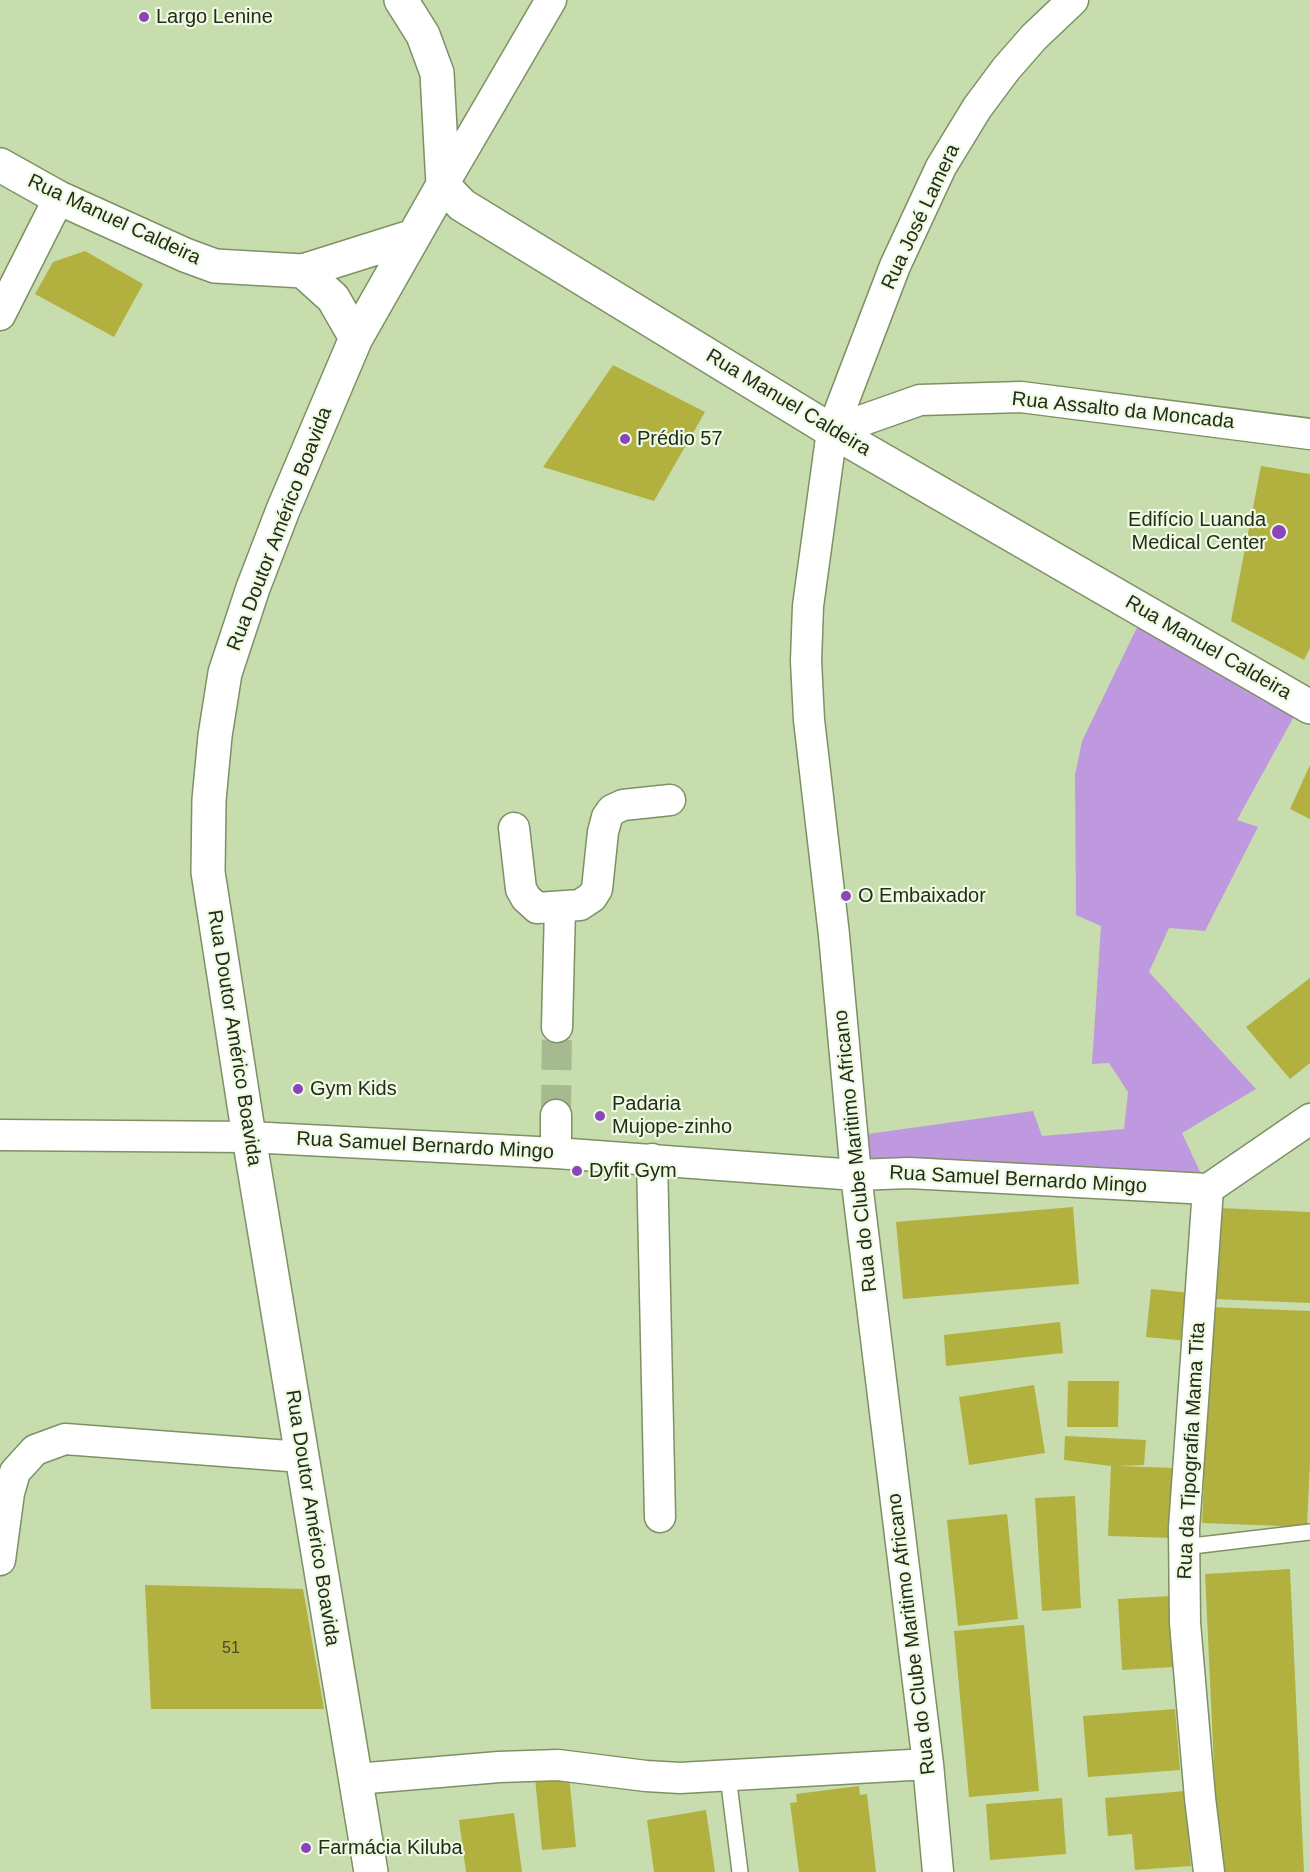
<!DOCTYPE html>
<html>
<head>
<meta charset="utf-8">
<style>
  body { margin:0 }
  canvas { display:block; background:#c7ddad }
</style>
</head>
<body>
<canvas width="1310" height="1872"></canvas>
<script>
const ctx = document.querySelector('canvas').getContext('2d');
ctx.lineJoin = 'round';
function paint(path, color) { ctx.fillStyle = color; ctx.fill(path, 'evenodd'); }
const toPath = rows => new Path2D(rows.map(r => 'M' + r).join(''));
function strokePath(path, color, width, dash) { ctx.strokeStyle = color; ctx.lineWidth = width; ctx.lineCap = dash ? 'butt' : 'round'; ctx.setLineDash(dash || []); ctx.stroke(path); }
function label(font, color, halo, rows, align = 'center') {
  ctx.font = font + ' Arial,sans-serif'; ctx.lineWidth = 4.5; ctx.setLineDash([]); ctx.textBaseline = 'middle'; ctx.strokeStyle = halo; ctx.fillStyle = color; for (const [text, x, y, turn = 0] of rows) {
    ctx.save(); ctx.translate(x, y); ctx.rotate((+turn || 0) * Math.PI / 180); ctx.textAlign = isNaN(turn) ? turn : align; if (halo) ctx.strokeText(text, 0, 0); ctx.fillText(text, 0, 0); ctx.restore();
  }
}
paint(toPath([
  [1145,611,1302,702,1237,820,1258,827,1205,931,1169,928,1149,972,1256,1089,1182,1133,1208,1189,856,1175,853,1136,1033,1111,1042,1136,1124,1129,1128,1092,1109,1063,1092,1064,1101,926,1076,915,1075,775,1082,741]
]), '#bf99df');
paint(toPath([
  [85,251,143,284,114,337,35,294,53,262],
  [613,365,705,412,654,501,543,467],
  [1261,466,1310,474,1310,648,1304,660,1231,621],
  [1310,765,1310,819,1290,809],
  [1310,978,1310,1063,1290,1079,1246,1027],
  [1073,1207,1079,1284,903,1299,896,1222],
  [1219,1208,1310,1212,1310,1303,1214,1299],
  [1151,1289,1192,1293,1188,1341,1146,1337],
  [1211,1307,1310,1311,1310,1462,1307,1527,1202,1523],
  [1060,1322,1063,1353,946,1366,944,1335],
  [1068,1381,1119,1381,1118,1427,1067,1427],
  [1034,1385,1045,1453,969,1465,959,1397],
  [1065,1436,1146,1440,1144,1465,1117,1466,1175,1468,1174,1538,1108,1536,1111,1466,1064,1460],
  [1075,1496,1081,1608,1042,1611,1035,1498],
  [1007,1514,1018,1619,958,1626,947,1520],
  [1290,1569,1304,1872,1219,1872,1205,1574],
  [145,1585,303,1589,324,1709,151,1709],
  [1171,1596,1175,1667,1122,1670,1118,1599],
  [1024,1625,1039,1791,969,1797,954,1631],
  [1175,1709,1180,1770,1088,1777,1083,1716],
  [569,1775,576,1847,542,1850,535,1778],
  [859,1786,860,1795,867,1794,876,1872,799,1872,790,1803,797,1802,796,1794],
  [1185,1791,1191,1866,1135,1870,1132,1834,1108,1836,1105,1798],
  [1062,1798,1066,1854,990,1860,986,1804],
  [706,1810,715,1872,654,1872,647,1820],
  [514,1813,522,1872,466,1872,459,1820]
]), '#b2b03e');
strokePath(toPath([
  [556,1115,557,1027]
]), '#a6ba90', 30, [30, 15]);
const lane = toPath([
  [1184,1547,1310,1532],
  [728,1776,740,1872]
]);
const street = toPath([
  [443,185,551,0],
  [0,315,59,198],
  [832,431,920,400,1021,397,1310,434],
  [514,828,521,889,526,898,537,908,580,905,592,897,597,889,603,832,607,817,612,810,623,805,670,800],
  [557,1027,560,908],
  [0,1135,249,1137,556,1153,856,1175,909,1173,1208,1189],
  [556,1153,556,1115],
  [652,1159,660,1517],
  [1208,1189,1184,1528,1185,1623,1200,1798,1209,1872],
  [1208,1189,1310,1119],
  [0,1560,9,1493,15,1472,35,1450,65,1439,302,1457],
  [356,1779,499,1767,558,1765,646,1776,680,1778,928,1764],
  [938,1872,928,1764,856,1175,834,935,809,720,806,661,808,606,832,431,895,266,941,167,977,108,1006,69,1034,37,1073,0]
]);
const secondary = toPath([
  [401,0,423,35,437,73,443,185,462,205,832,431,1310,707],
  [0,165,59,198,185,255,215,266,303,271,414,236],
  [303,271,333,298,356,338],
  [371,1872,249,1137,208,872,209,800,215,736,225,673,253,588,283,510,356,338,443,185]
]);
strokePath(lane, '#7d9164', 18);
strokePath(street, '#7d9164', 33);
strokePath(secondary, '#7d9164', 36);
strokePath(lane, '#fff', 15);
strokePath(street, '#fff', 30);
strokePath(secondary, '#fff', 33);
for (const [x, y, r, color] of [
  [144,17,6,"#8945b9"],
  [625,439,6,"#8945b9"],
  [1279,532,8,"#8945b9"],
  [846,896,6,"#8945b9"],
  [298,1089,6,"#8945b9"],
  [600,1116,6,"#8945b9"],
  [577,1171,6,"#8945b9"],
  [306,1848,6,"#8945b9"]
]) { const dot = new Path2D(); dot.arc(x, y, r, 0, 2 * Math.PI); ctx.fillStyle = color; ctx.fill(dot); strokePath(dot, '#eefae1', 2); }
label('16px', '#484d23', null, [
  ["51",231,1649]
]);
label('20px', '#242c1a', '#eefae1', [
  ["Largo Lenine",156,17],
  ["Prédio 57",637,439],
  ["Edifício Luanda",1266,520,"right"],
  ["Medical Center",1266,543,"right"],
  ["O Embaixador",858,896],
  ["Gym Kids",310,1089],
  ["Padaria",612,1104],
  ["Mujope-zinho",612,1127],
  ["Dyfit Gym",589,1171],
  ["Farmácia Kiluba",318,1848]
], 'left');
label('20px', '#242c1a', '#eefae1', [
  ["Rua José Lamera",921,217,-65],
  ["Rua Manuel Caldeira",114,220,25],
  ["Rua Manuel Caldeira",788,403,31],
  ["Rua Assalto da Moncada",1123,411,6],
  ["Rua Doutor Américo Boavida",280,529,-69],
  ["Rua Manuel Caldeira",1208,648,30],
  ["Rua Doutor Américo Boavida",234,1038,81],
  ["Rua Samuel Bernardo Mingo",425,1146,3],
  ["Rua do Clube Maritimo Africano",856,1151,-96],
  ["Rua Samuel Bernardo Mingo",1018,1180,3],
  ["Rua da Tipografia Mama Tita",1192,1451,-87],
  ["Rua Doutor Américo Boavida",312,1518,81],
  ["Rua do Clube Maritimo Africano",912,1634,-97]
]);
</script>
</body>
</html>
